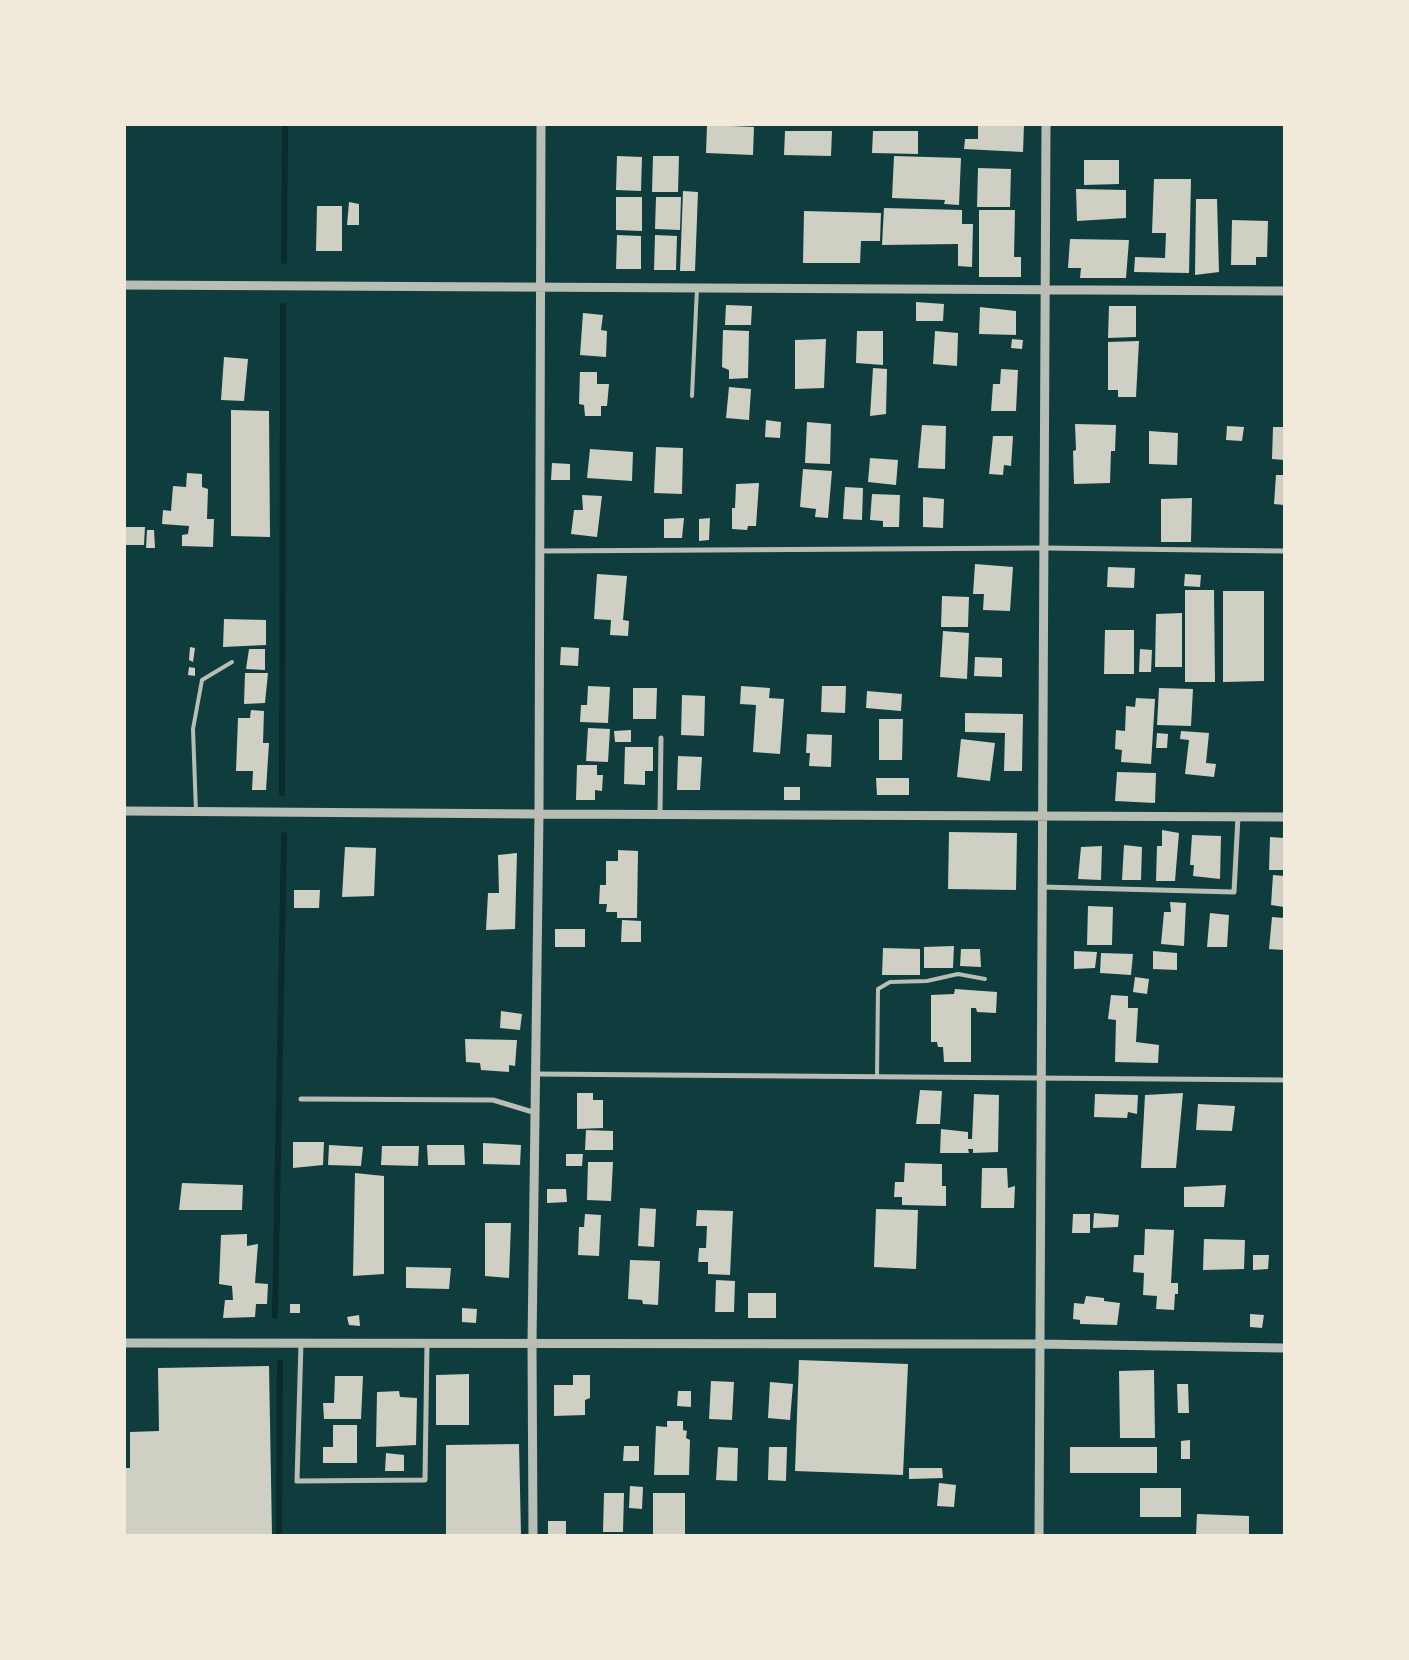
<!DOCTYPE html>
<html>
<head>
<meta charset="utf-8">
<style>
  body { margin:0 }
  #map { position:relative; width:1409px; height:1660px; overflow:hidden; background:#0f3d3e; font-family:"Space Grotesk",sans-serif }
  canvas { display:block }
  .frame { position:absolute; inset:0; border:126px solid #f1e9da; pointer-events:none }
</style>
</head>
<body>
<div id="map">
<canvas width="1409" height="1660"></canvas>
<div class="frame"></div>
</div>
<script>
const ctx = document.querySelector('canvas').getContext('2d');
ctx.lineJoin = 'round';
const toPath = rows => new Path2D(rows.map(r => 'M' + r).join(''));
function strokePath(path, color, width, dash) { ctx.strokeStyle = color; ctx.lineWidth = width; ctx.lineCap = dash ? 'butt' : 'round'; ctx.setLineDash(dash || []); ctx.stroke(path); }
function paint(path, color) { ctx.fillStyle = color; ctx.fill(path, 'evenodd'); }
strokePath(toPath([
  [284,261,285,125],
  [282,793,283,306],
  [275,1316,284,835],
  [279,1535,280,1362]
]), '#0a2a2b', 6);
paint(toPath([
  [707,125,754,127,753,155,706,153],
  [978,125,1024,125,1023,152,964,149,965,139,978,139],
  [785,131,832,131,831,156,784,155],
  [873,131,918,131,918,154,872,153],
  [617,156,642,157,641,191,616,190],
  [653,156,679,156,678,192,652,192],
  [894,156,961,158,959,205,944,204,945,200,892,198],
  [1084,160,1119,160,1119,184,1084,185],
  [978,168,1011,169,1010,207,977,207],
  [1154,179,1191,179,1189,273,1134,272,1135,257,1165,258,1166,233,1152,233],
  [1076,189,1126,190,1126,218,1077,221],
  [683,191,698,192,695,271,680,271],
  [616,197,642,197,642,231,616,230],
  [656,197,681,197,680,230,655,229],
  [1196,199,1217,199,1219,272,1195,275],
  [349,202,359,204,359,225,347,225],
  [317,206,342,206,342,251,316,251],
  [884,208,962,210,962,224,973,224,972,267,958,266,958,244,882,245],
  [979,210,1015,210,1014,257,1021,257,1021,277,979,277],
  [804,211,881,213,880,241,861,241,860,263,803,263],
  [1232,220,1268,221,1267,257,1256,257,1256,265,1231,265],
  [617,235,641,236,641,269,616,269],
  [655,235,677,236,676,270,654,270],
  [1070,239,1129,240,1126,278,1080,278,1081,268,1068,268],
  [916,302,944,304,943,321,916,321],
  [726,305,752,306,751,325,725,325],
  [1109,306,1136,306,1136,337,1108,338],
  [980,307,1016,311,1016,335,979,334],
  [583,313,603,315,601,330,607,331,606,357,580,355],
  [723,330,749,331,748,378,729,379,729,370,722,367],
  [857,331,883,331,883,365,856,363],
  [935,331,958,333,957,366,933,364],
  [826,339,824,388,795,389,795,340],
  [1012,339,1023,340,1022,349,1011,348],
  [1139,341,1136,397,1118,397,1118,390,1108,390,1108,342],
  [224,357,248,359,244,401,221,400],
  [873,368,887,369,886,414,870,416],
  [1001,369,1018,370,1016,411,991,411,993,384,1000,384],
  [580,372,597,372,597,384,609,384,607,406,601,406,601,416,585,416,584,405,579,404],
  [729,387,751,389,749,420,726,418],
  [231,410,269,411,270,537,231,536],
  [766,420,781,422,780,438,765,437],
  [807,422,831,424,830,464,805,463],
  [1075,424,1116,425,1115,451,1111,451,1110,483,1074,484,1073,451,1076,450],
  [922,425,946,426,945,469,918,468],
  [1227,426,1244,427,1242,441,1226,440],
  [1273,427,1284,427,1284,460,1272,459],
  [1149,431,1178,433,1177,465,1149,464],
  [993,436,1013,436,1011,466,1004,465,1003,475,989,474],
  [656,447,683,448,682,494,654,493],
  [590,449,633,452,632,481,587,478],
  [870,458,898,460,896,485,868,482],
  [552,463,570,464,570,480,551,480],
  [803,469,832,471,828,518,815,517,816,509,800,507],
  [187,473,202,474,202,487,208,489,207,519,214,519,213,547,182,546,182,535,188,534,189,526,162,524,163,510,171,511,173,486,186,487],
  [1276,475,1284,475,1284,505,1274,504],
  [759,483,756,526,748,526,747,530,732,529,732,508,735,508,736,484],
  [845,487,863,488,862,520,843,519],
  [872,494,900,495,899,527,883,527,883,521,870,520],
  [582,495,602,496,597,537,571,534,574,510,583,510],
  [923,497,944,499,943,528,923,527],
  [1192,498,1191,542,1161,542,1161,499],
  [684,518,682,538,664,538,664,519],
  [710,518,709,540,699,541,699,519],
  [125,527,145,527,144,545,125,545],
  [147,530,154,530,155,548,146,548],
  [975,564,1013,567,1010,611,983,610,984,594,973,594],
  [1108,567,1135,568,1134,588,1107,587],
  [597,574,627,576,623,620,629,621,628,636,610,635,611,620,594,619],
  [1185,574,1201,575,1200,587,1184,586],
  [1185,590,1214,590,1215,682,1185,682],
  [1223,591,1264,591,1264,681,1223,682],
  [942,596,969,597,968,627,941,627],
  [1182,613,1182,667,1155,667,1156,614],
  [224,619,266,620,266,645,223,647],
  [1105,630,1134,630,1134,674,1104,674],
  [943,631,969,633,967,679,940,677],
  [190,647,195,648,193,662,189,660],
  [561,647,579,648,578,666,560,665],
  [249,649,265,649,265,670,246,669],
  [1140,649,1152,650,1151,672,1139,672],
  [975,657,1002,658,1002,677,974,676],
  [189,667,195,668,195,676,188,675],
  [245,673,268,673,265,703,244,704],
  [588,686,610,687,608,723,580,722,581,705,587,705],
  [741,686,770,688,769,698,784,699,780,754,753,752,756,705,740,704],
  [822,686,846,686,845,713,821,712],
  [633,688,657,688,656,719,633,719],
  [1159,688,1193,689,1191,726,1157,725],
  [867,691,902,694,901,711,866,708],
  [682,695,705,696,704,736,681,735],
  [1136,698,1155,699,1151,764,1121,762,1122,750,1115,749,1116,730,1125,731,1126,706,1135,707],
  [251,710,264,711,263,743,269,743,266,790,252,790,253,771,236,771,238,718,250,718],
  [965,713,1023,714,1022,771,1004,771,1005,733,965,732],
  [879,719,903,719,902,760,879,760],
  [588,728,610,729,608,762,586,761],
  [631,730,631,742,615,742,614,731],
  [1181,731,1209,733,1206,763,1216,764,1214,777,1185,774,1189,740,1180,739],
  [1157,733,1168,734,1167,748,1156,748],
  [807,734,832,735,831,767,809,766,810,753,806,753],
  [961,739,995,743,990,781,957,777],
  [625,747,653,747,653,771,645,771,645,785,624,784],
  [678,756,702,757,700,790,677,790],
  [577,765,597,765,597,775,603,775,602,791,595,790,595,800,576,800],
  [1117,772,1156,773,1155,803,1115,801],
  [876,778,909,778,909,795,877,795],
  [784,787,800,787,800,800,784,800],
  [1162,830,1179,833,1175,881,1156,881,1157,846,1162,846],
  [949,832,1017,833,1016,890,948,889],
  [1192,835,1221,836,1220,879,1193,876,1194,865,1190,865],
  [1270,837,1284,838,1284,870,1269,870],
  [1124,845,1142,847,1141,880,1122,880],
  [1102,846,1101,880,1078,879,1081,847],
  [345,847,376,848,374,896,342,897],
  [618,850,638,851,637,918,617,918,617,912,606,912,607,904,599,904,600,885,606,885,606,861,618,861],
  [517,853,515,929,486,930,488,893,499,893,498,855],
  [1273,875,1284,876,1284,907,1271,905],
  [294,890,320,890,319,908,294,908],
  [1170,902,1186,903,1184,946,1161,944,1164,912,1171,912],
  [1088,906,1113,907,1112,945,1087,945],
  [1210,913,1229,915,1227,947,1207,947],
  [1272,917,1284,918,1284,950,1269,949],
  [622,920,641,921,641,942,621,942],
  [555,929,585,929,585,947,555,947],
  [954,946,953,968,924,968,924,947],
  [883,948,920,949,920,975,882,975],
  [961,949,980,949,981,967,960,966],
  [1074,951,1097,952,1095,968,1074,969],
  [1153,951,1177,953,1177,970,1153,969],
  [1101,953,1133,954,1131,975,1100,973],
  [1135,977,1149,979,1147,994,1133,992],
  [955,989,997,992,996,1013,977,1012,976,1008,971,1008,971,1062,944,1062,943,1047,938,1047,937,1042,931,1042,931,995,954,994],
  [1111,995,1128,996,1128,1008,1138,1008,1136,1042,1159,1045,1158,1063,1115,1062,1116,1020,1108,1019],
  [501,1011,522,1014,520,1030,500,1028],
  [465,1039,517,1040,515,1066,509,1065,509,1072,481,1070,480,1063,466,1062],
  [920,1090,942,1091,940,1124,916,1124],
  [577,1093,593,1093,593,1100,603,1100,603,1128,577,1129],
  [1183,1093,1176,1168,1141,1168,1145,1095],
  [974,1094,999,1095,998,1152,973,1153,973,1149,968,1149,969,1153,940,1153,941,1129,968,1132,968,1139,972,1139],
  [1095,1094,1138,1095,1137,1114,1128,1112,1127,1118,1094,1117],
  [1198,1104,1235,1106,1232,1131,1196,1130],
  [586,1130,613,1131,613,1150,585,1150],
  [293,1142,324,1142,323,1165,293,1168],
  [483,1143,521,1145,520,1165,483,1164],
  [329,1145,363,1147,361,1166,328,1165],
  [427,1145,464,1145,465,1165,428,1165],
  [382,1146,419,1146,418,1166,381,1165],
  [566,1154,583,1154,582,1166,566,1166],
  [588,1162,613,1162,611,1201,587,1200],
  [905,1163,942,1164,942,1186,946,1186,946,1206,902,1205,902,1197,894,1197,895,1182,904,1182],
  [982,1168,1007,1168,1008,1188,1015,1186,1014,1208,981,1208],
  [355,1173,384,1176,384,1274,353,1276],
  [182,1183,243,1185,242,1210,179,1210],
  [1226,1185,1224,1207,1184,1207,1184,1187],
  [547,1189,566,1189,567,1202,547,1203],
  [640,1208,656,1209,654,1247,638,1246],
  [876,1209,918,1210,916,1269,874,1267],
  [697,1210,733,1211,730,1275,708,1274,708,1262,698,1262,699,1248,706,1248,707,1226,696,1226],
  [1094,1213,1119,1215,1118,1227,1093,1228],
  [585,1214,601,1215,599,1256,578,1255,579,1227,584,1227],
  [1073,1214,1090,1214,1090,1233,1072,1233],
  [485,1223,511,1223,509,1278,485,1276],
  [1145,1229,1174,1230,1171,1283,1178,1283,1178,1294,1175,1294,1174,1310,1156,1309,1157,1296,1143,1295,1144,1273,1133,1272,1134,1255,1144,1255],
  [247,1234,247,1246,258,1244,255,1283,268,1284,267,1304,256,1304,255,1317,223,1318,225,1300,233,1300,232,1286,219,1284,221,1235],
  [1204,1239,1245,1240,1244,1269,1203,1270],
  [1253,1255,1269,1255,1268,1269,1253,1270],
  [630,1260,660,1261,658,1305,643,1304,642,1300,628,1299],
  [406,1267,451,1268,449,1289,406,1288],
  [716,1280,735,1281,734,1312,715,1312],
  [748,1293,776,1293,776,1318,748,1318],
  [1086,1296,1104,1298,1104,1301,1120,1303,1117,1325,1080,1324,1080,1320,1073,1319,1074,1303,1084,1304],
  [290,1304,300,1304,300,1313,290,1313],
  [462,1308,477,1309,476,1323,462,1322],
  [1250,1314,1264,1315,1262,1328,1250,1327],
  [359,1315,360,1326,349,1325,347,1317],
  [799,1360,908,1364,903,1475,795,1471],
  [269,1366,272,1535,125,1535,125,1468,130,1468,130,1432,159,1431,158,1368],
  [1154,1370,1155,1438,1120,1438,1119,1371],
  [469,1374,469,1425,436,1425,436,1375],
  [573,1375,590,1375,590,1398,585,1400,585,1415,554,1416,554,1385,573,1385],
  [335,1376,363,1376,361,1419,324,1419,323,1403,334,1403],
  [711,1381,734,1382,732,1420,709,1419],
  [770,1382,793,1384,790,1420,768,1418],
  [1177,1384,1188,1384,1189,1413,1178,1413],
  [399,1391,400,1397,417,1398,416,1445,376,1447,377,1392],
  [678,1391,691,1391,691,1407,677,1406],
  [667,1421,683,1421,683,1430,687,1431,686,1438,690,1440,689,1475,654,1475,656,1426,667,1427],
  [333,1425,357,1425,357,1463,323,1463,323,1447,333,1447],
  [1190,1440,1190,1459,1181,1459,1181,1441],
  [519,1444,521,1535,446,1535,446,1445],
  [624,1446,639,1446,639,1461,623,1461],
  [718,1447,738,1448,737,1481,716,1480],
  [769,1447,787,1447,786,1481,768,1480],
  [1070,1447,1157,1447,1157,1473,1070,1473],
  [386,1453,404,1455,404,1471,385,1471],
  [909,1468,942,1468,943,1478,909,1479],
  [939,1483,956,1485,954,1507,937,1506],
  [630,1486,643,1487,642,1509,629,1508],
  [1140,1488,1181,1488,1181,1517,1140,1517],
  [604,1493,624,1493,623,1532,603,1532],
  [653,1493,685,1493,685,1535,653,1535],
  [1197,1514,1249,1516,1249,1535,1196,1535],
  [548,1521,566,1521,566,1535,548,1535]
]), '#cfcfc3');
strokePath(toPath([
  [692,396,697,288],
  [196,812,193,729,202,680,232,662],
  [877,1076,878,989,890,982,927,981,958,974,985,979]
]), '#b8beb3', 4);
strokePath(toPath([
  [540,551,1044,548,1284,551],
  [660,815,661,738],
  [1042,887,1234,892,1238,817],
  [536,1074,1284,1080],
  [301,1099,493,1100,536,1113],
  [301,1343,297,1481,425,1480,427,1343]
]), '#b8beb3', 5);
strokePath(toPath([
  [125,285,1284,291],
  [125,811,539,814,1284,817],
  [125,1343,1040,1344,1284,1348],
  [533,1535,532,1342,539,814,541,125],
  [1039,1535,1046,125]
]), '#b8beb3', 9);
</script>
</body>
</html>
